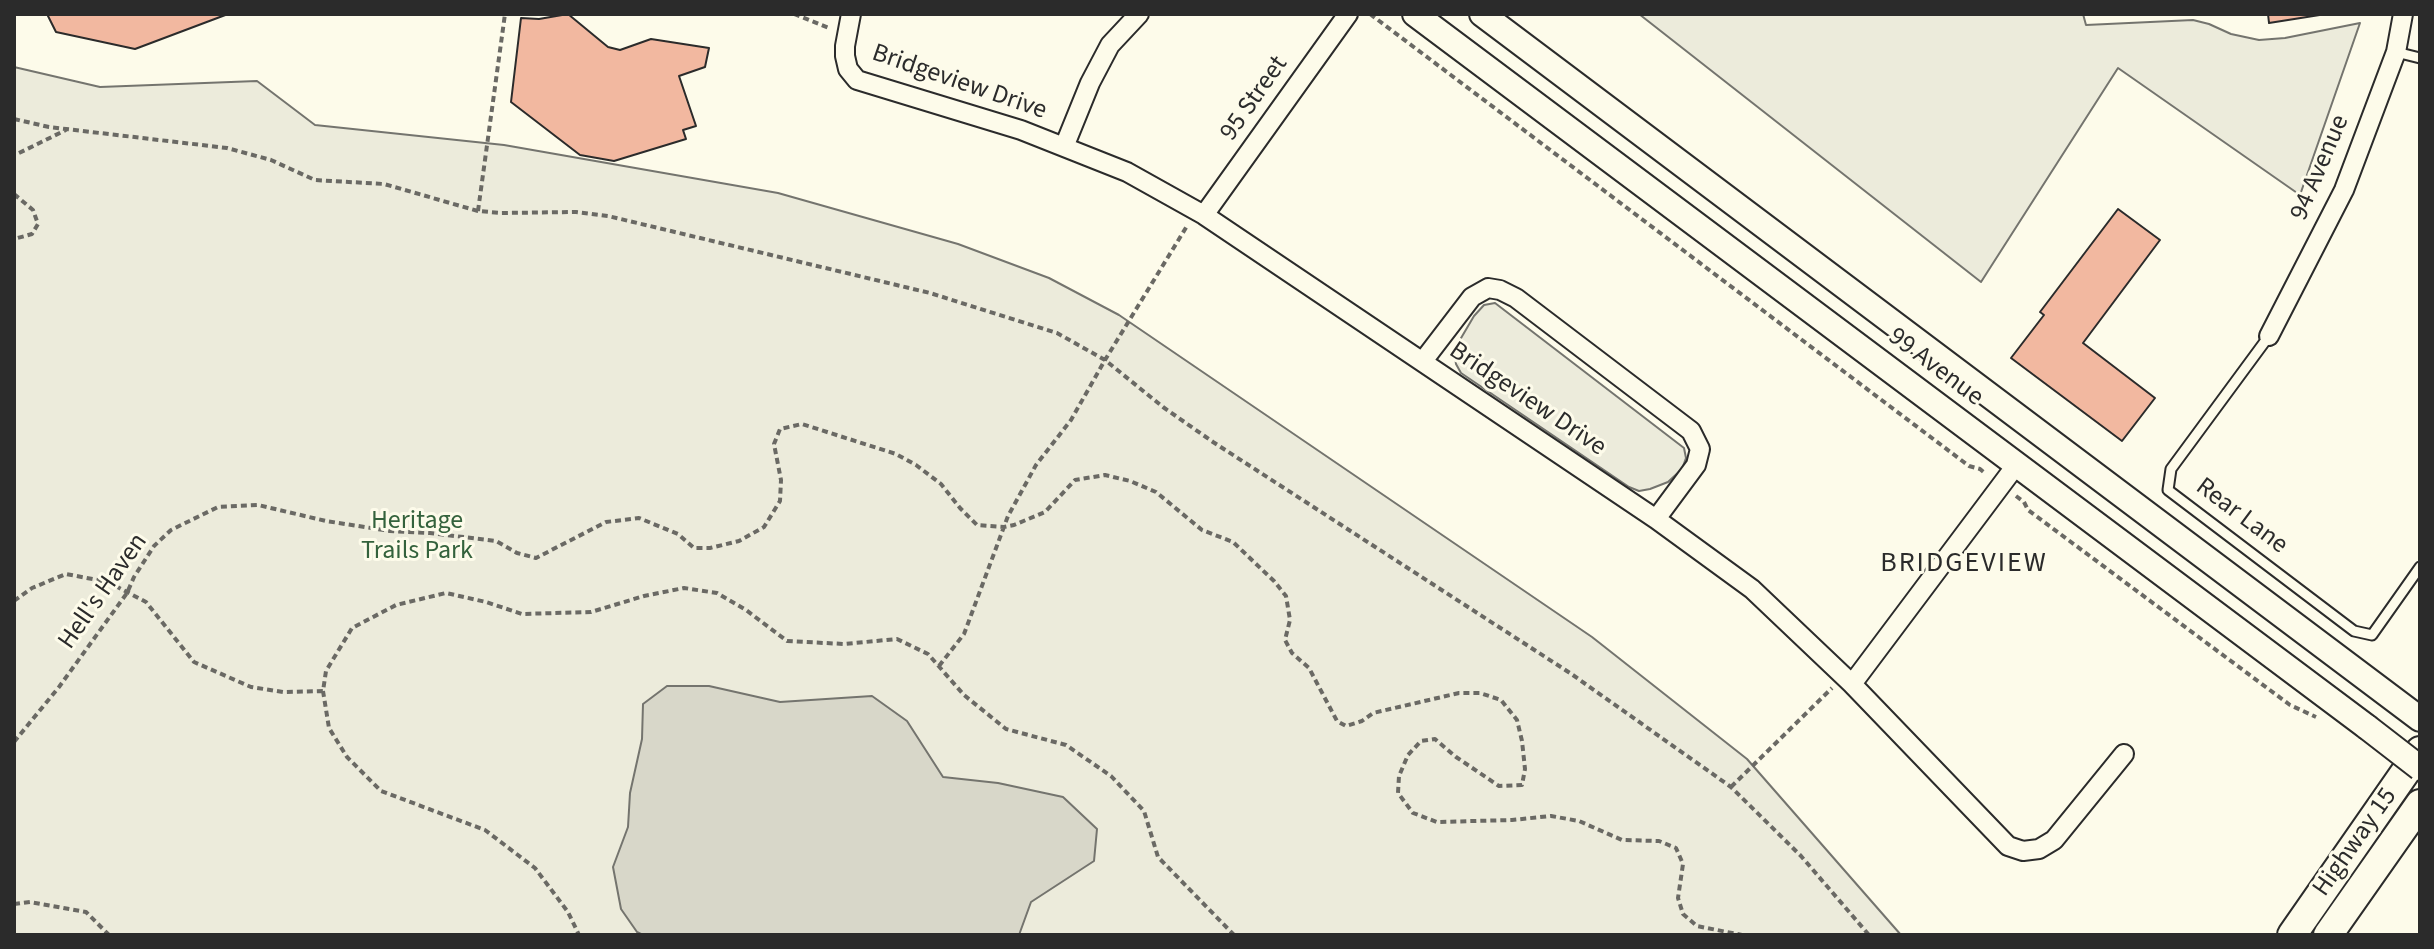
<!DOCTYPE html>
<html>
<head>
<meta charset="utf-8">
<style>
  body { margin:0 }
  #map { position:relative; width:2434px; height:949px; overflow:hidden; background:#fdfbea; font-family:"Source Sans 3",sans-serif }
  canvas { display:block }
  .frame { position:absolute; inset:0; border:16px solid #2b2b2b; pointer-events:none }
</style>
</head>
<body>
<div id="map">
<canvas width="2434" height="949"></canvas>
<div class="frame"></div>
</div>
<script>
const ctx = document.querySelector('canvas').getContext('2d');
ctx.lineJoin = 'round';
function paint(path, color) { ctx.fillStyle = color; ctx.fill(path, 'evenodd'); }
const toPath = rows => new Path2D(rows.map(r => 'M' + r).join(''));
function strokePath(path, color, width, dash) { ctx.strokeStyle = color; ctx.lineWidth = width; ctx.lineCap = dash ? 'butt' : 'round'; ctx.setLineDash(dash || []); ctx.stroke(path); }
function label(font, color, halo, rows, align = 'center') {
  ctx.font = font + ' "Source Sans 3",sans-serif'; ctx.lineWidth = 6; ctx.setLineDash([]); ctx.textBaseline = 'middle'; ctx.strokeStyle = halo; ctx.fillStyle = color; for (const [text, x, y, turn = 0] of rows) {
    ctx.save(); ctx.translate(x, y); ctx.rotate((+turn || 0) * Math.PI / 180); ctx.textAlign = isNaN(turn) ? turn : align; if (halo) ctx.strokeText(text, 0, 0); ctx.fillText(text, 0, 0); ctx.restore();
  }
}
const green = toPath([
  [1639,14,2083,14,2086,25,2193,20,2209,24,2231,34,2259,40,2285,38,2360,23,2300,195,2118,68,1981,282,1639,14],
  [14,67,100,87,257,81,315,125,504,145,778,193,958,244,1049,278,1119,315,1592,637,1747,759,1901,935,14,935,14,67],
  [1495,303,1684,448,1686,458,1682,469,1668,482,1650,489,1639,491,1629,487,1461,373,1456,364,1454,350,1474,316,1484,305,1495,303]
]);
paint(green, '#ecebdb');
strokePath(green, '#74746e', 2);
const water = toPath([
  [667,686,709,686,780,702,872,696,907,721,943,777,998,783,1063,797,1097,829,1094,861,1031,902,1019,935,643,935,637,932,621,909,613,867,628,827,630,793,642,739,643,704,667,686]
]);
paint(water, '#d8d7c9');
strokePath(water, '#74746e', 2);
const building = toPath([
  [47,14,228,14,135,49,56,32,47,14],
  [568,14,608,47,620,50,651,39,709,48,705,67,679,76,696,126,683,130,686,139,614,161,580,155,511,102,521,18,539,19,568,14],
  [2268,14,2326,14,2269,23,2268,14],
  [2118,209,2160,240,2083,343,2155,398,2122,441,2011,358,2044,315,2040,312,2118,209]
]);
paint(building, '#f2b8a0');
strokePath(building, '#2b2b2b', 2);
const service = toPath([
  [2396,52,2420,58],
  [2269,336,2171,469,2168,490,2354,631,2372,635,2420,567]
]);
const minor = toPath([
  [851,14,845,46,845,56,848,69,857,80,1021,130,1127,172,1204,215,1656,519,1752,589,1852,684,2008,846,2023,851,2039,849,2054,840,2124,754],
  [1064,147,1090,83,1110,45,1139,14],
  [1204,215,1348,14],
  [2269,336,2344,190,2396,52,2403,14],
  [1423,361,1472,297,1488,288,1500,290,1516,298,1691,431,1700,449,1696,465,1656,519],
  [1852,684,2017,464]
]);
const secondary = toPath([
  [1415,14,2367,727],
  [1482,14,2420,719]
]);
const primary = toPath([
  [2292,935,2420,751],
  [2328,935,2420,804]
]);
strokePath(service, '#2b2b2b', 13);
strokePath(minor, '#2b2b2b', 22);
strokePath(secondary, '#2b2b2b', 28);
strokePath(primary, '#2b2b2b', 32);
strokePath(toPath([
  [794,14,829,28],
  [1370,14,1969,466,1980,469,1986,474],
  [14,119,49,127,227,148,271,160,315,180,384,184,478,211,501,213,576,212,608,216,930,293,1057,333,1105,360,1163,407,1213,442,1570,673,1731,787,1801,856,1869,935],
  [19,153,66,130],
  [14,194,33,210,38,224,32,234,14,239],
  [478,211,505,14],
  [2016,496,2024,502,2028,510,2290,705,2316,717],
  [14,601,32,588,66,574,108,582,146,602,194,662,251,687,283,692,323,691,326,671,352,628,396,605,446,593,486,602,522,614,591,612,644,596,684,588,717,593,746,610,787,641,844,644,897,639,928,654,964,695,1006,729,1066,745,1111,776,1144,811,1158,857,1234,935],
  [939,666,964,634,1008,516,1036,465,1071,420,1105,360,1187,226],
  [323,691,329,728,347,757,381,791,485,830,535,868,568,912,579,935],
  [14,742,59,687,127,593,134,577,154,546,171,530,218,507,258,505,326,521,390,531,430,533,496,541,517,553,536,558,606,522,639,518,678,534,694,548,710,548,739,541,764,527,780,501,781,480,774,444,780,429,802,424,896,454,916,465,941,484,960,508,977,525,1004,527,1014,525,1045,512,1075,480,1105,475,1130,481,1156,492,1202,530,1233,542,1274,581,1286,596,1290,620,1285,640,1292,653,1309,668,1337,721,1346,726,1362,721,1373,713,1459,693,1480,693,1501,700,1517,720,1522,741,1525,769,1522,785,1499,786,1456,757,1435,739,1421,741,1408,755,1399,776,1398,793,1413,813,1437,822,1512,820,1551,816,1579,821,1622,840,1659,841,1676,848,1683,864,1678,898,1683,914,1697,926,1742,935],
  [1731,787,1832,688],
  [14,904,30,902,86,912,109,935]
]), '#6a6964', 4, [6, 4]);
strokePath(service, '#fdfbea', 9);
strokePath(minor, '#fdfbea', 18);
strokePath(secondary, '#fdfbea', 24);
strokePath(primary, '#fdfbea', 28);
const secondaryBridge = toPath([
  [2367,727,2420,768]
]);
strokePath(secondaryBridge, '#2b2b2b', 28, []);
strokePath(secondaryBridge, '#fdfbea', 24);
label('26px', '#2b2b2b', '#fdfbea', [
  ["Bridgeview Drive",959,83,19],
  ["95 Street",1255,99,-55],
  ["94 Avenue",2321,168,-67],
  ["99 Avenue",1935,368,37],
  ["Bridgeview Drive",1527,400,34],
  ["Rear Lane",2241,517,37],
  ["Hell's Haven",104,592,-55],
  ["Highway 15",2356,843,-55]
]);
label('26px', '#34623c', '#fdfbea', [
  ["Heritage",417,522],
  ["Trails Park",417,552]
]);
ctx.letterSpacing = '2px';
label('28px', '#2b2b2b', '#fdfbea', [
  ["BRIDGEVIEW",1964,565]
]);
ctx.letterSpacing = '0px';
</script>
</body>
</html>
